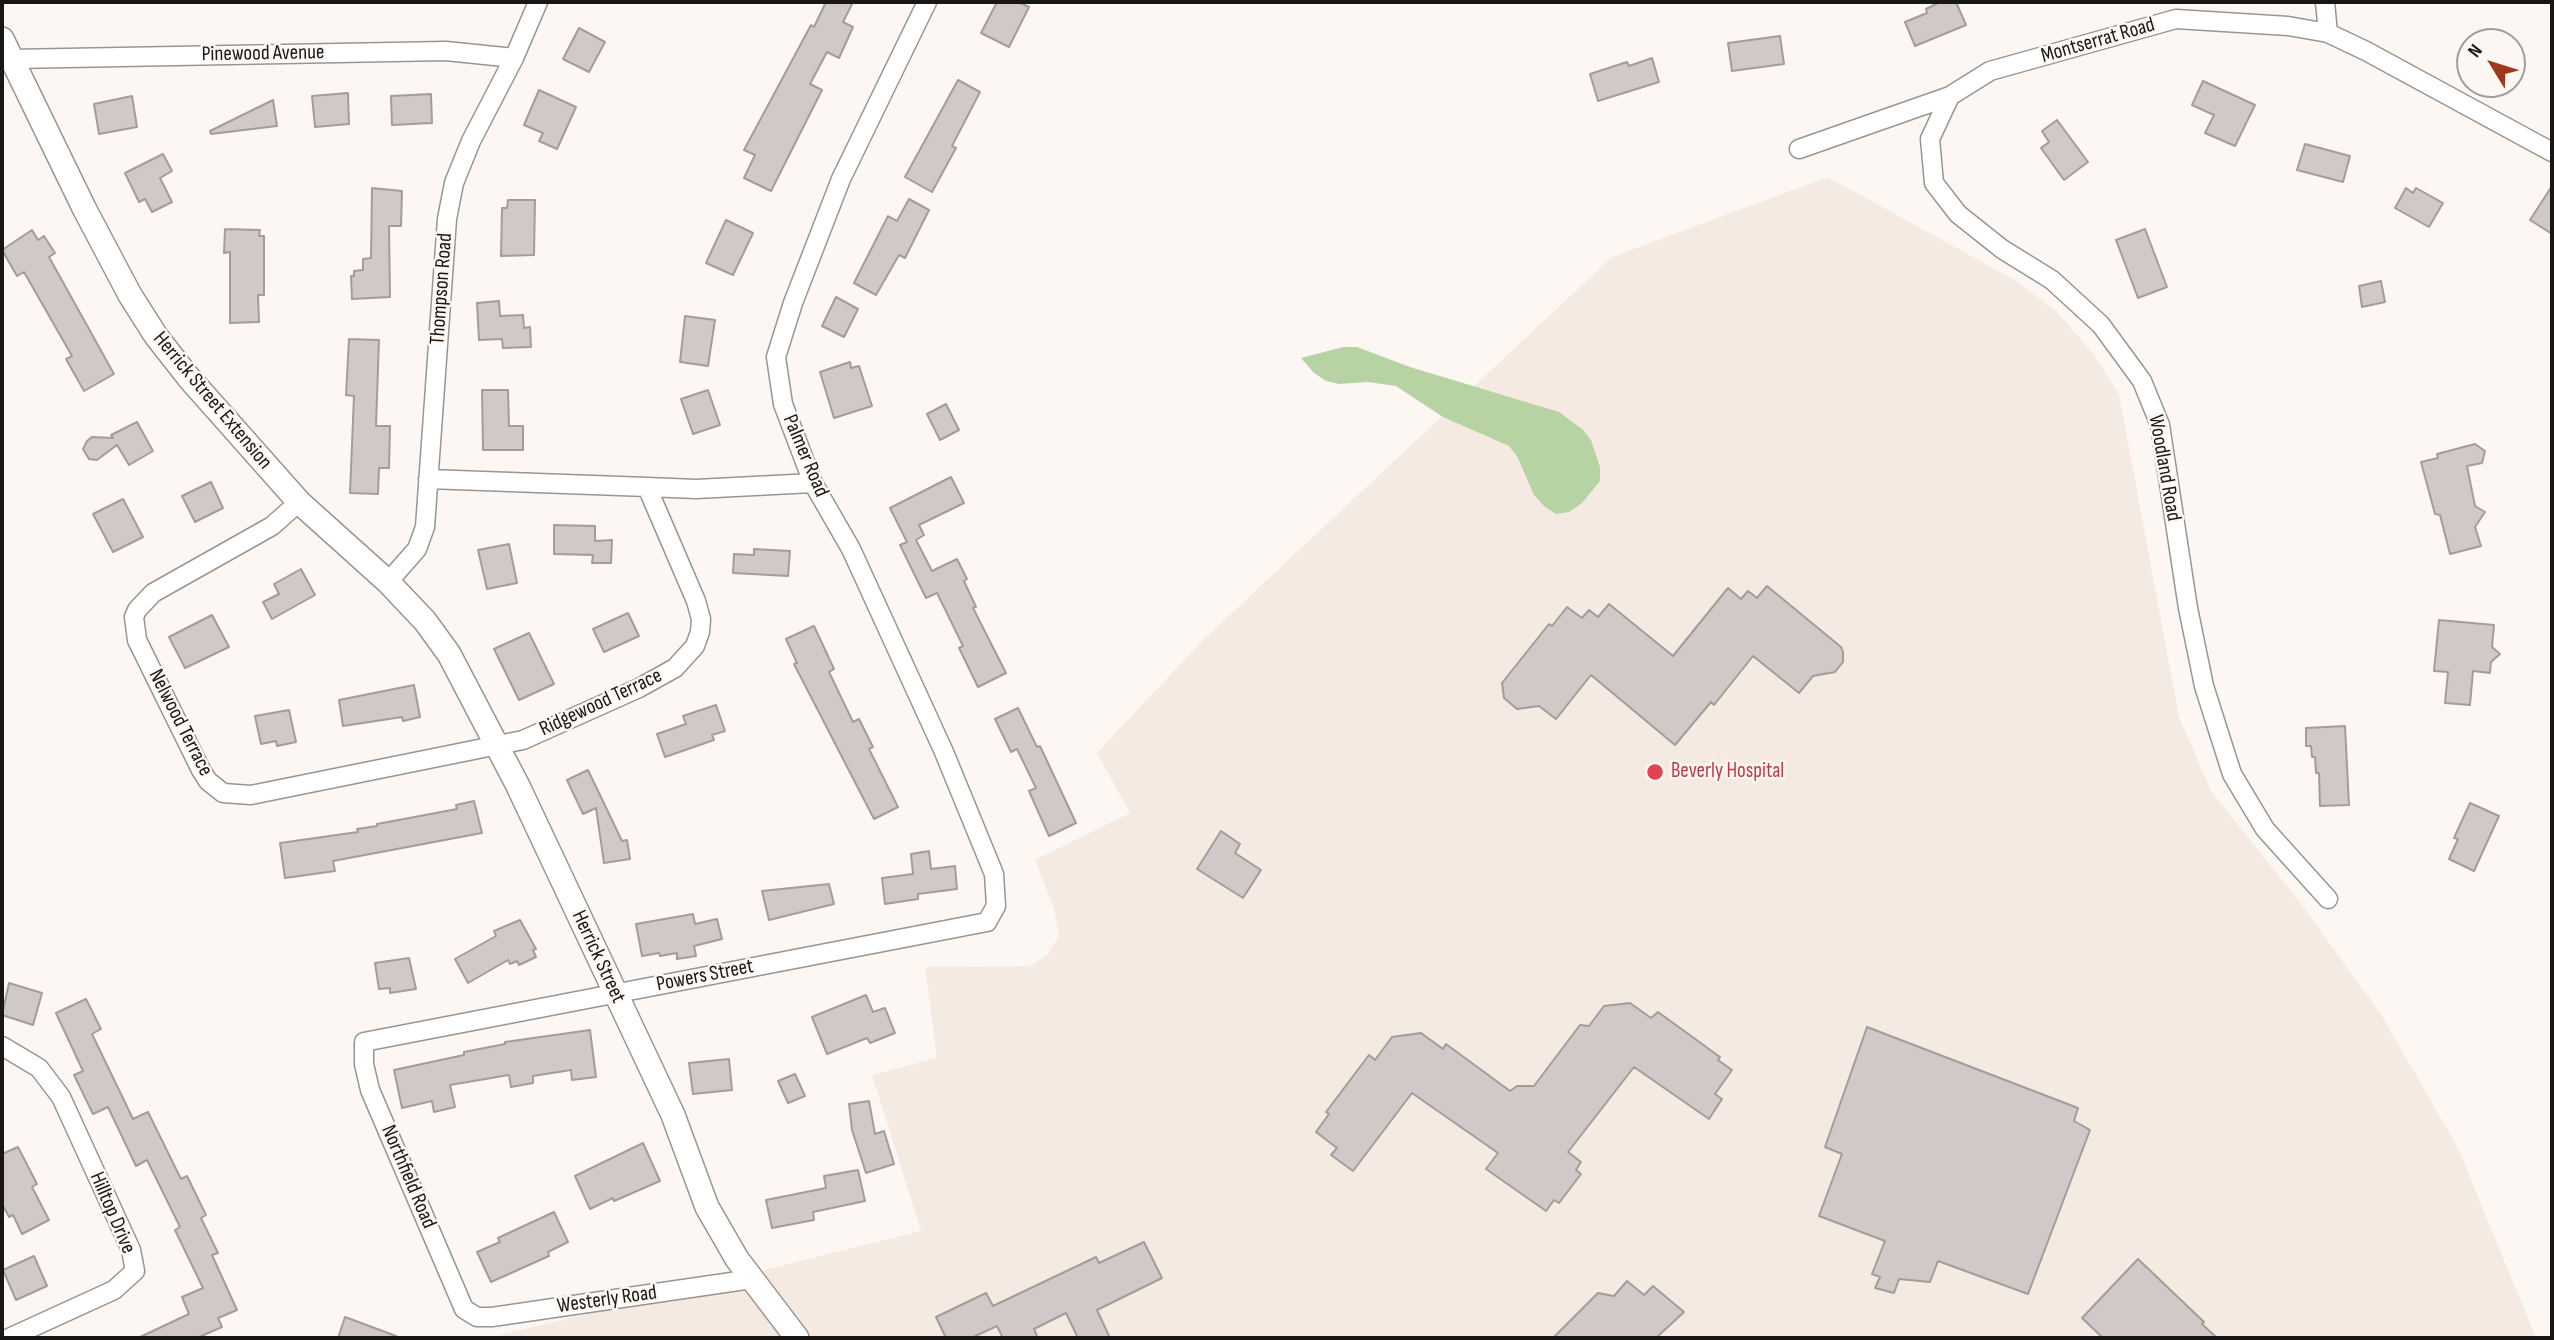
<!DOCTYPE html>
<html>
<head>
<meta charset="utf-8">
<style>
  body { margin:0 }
  #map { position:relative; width:2554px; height:1340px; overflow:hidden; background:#fcf7f3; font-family:"Sofia Sans Condensed",sans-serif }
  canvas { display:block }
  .frame { position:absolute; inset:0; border:4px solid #181715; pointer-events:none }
  .north { position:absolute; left:2456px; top:28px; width:70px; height:70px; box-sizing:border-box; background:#fcf7f3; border:2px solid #a19d9a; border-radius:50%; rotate:308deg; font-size:19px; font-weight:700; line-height:28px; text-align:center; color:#181715 }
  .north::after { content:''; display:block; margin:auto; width:24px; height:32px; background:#a0381e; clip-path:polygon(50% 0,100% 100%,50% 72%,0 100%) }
</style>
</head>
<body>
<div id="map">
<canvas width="2554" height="1340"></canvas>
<div class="frame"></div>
<div class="north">N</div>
</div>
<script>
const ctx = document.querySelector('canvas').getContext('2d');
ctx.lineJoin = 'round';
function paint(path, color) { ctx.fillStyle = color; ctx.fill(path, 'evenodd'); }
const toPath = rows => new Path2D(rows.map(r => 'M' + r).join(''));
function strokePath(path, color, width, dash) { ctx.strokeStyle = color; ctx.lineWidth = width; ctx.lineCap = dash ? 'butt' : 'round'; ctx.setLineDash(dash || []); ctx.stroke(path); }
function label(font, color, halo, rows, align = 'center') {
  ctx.font = font + ' "Sofia Sans Condensed",sans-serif'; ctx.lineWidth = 5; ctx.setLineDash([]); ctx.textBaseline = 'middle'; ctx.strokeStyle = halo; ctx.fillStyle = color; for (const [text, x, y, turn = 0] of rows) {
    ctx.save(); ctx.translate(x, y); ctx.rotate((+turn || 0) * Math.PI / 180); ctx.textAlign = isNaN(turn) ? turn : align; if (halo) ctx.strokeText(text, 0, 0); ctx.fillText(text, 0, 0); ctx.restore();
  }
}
paint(toPath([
  [1828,177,2013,279,2055,310,2092,352,2119,394,2179,717,2211,791,2299,901,2382,1016,2458,1148,2536,1338,489,1338,921,1231,872,1075,937,1058,925,967,1030,966,1047,955,1059,936,1054,908,1035,860,1130,813,1097,753,1203,640,1612,257]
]), '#f5eae1');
paint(toPath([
  [1343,347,1357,347,1410,367,1559,412,1582,429,1591,440,1600,467,1600,481,1582,503,1569,512,1556,514,1544,506,1534,495,1517,456,1509,446,1443,417,1396,386,1368,382,1339,384,1326,381,1314,373,1301,358]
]), '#b7d3a3');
const building = toPath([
  [826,2,853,2,843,22,853,27,839,58,827,52,810,84,822,90,771,191,744,178,755,155,744,150,811,25,814,27,826,2],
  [997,2,1018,2,1029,7,1009,47,981,33,997,2],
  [1940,2,1956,2,1966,25,1915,46,1905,22,1927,13,1926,9,1940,2],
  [579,28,605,42,589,72,563,59,579,28],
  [1780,36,1784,64,1732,71,1728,43,1780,36],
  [1652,58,1659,82,1598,101,1590,74,1627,62,1629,66,1652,58],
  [958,80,980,92,952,146,956,148,932,192,905,177,958,80],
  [2203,81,2255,105,2235,146,2205,133,2214,115,2192,105,2203,81],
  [539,90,576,107,557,149,539,141,543,133,524,125,539,90],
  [348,93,349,124,315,127,312,96,348,93],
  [431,94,432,123,392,125,391,96,431,94],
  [132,96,137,127,99,134,94,104,132,96],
  [273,100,277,126,211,134,210,131,273,100],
  [2057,120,2088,162,2064,180,2041,148,2049,142,2042,131,2057,120],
  [2305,144,2350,156,2343,182,2297,170,2305,144],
  [163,154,172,171,160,178,172,202,152,212,145,199,139,202,125,173,163,154],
  [2552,186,2552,234,2530,220,2552,186],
  [372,188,402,191,401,226,389,226,390,297,352,299,351,276,354,276,354,271,363,270,363,259,371,258,372,188],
  [2406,188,2413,193,2416,188,2443,203,2429,227,2395,208,2406,188],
  [909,199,929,210,905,258,899,255,876,295,854,283,888,216,897,221,909,199],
  [508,200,535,200,534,255,501,256,502,208,507,208,508,200],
  [726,220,753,233,733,275,706,263,726,220],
  [225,229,260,230,259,236,264,236,264,295,258,295,259,322,230,323,230,252,224,253,225,229],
  [2145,229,2167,287,2138,298,2116,240,2145,229],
  [32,230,38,240,44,236,55,253,49,257,114,374,84,391,66,359,72,356,24,272,17,276,2,250,32,230],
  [2381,281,2385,302,2362,307,2359,286,2381,281],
  [836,297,858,309,844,337,822,326,836,297],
  [499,301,500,316,523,315,524,328,530,327,531,347,503,348,502,339,479,340,477,303,499,301],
  [685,316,715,320,708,366,680,362,685,316],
  [349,339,379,340,376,426,390,426,389,468,379,468,378,494,350,493,354,396,346,395,349,339],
  [850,362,851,368,859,366,872,406,834,418,820,372,850,362],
  [482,390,508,390,509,426,523,426,523,450,483,450,482,390],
  [708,390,720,425,693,434,681,399,708,390],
  [946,404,959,430,940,440,927,414,946,404],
  [137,422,153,451,129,465,117,445,97,460,89,459,83,449,87,441,92,437,113,438,111,435,137,422],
  [2475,444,2485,451,2482,463,2467,466,2475,506,2485,512,2475,527,2481,546,2450,554,2440,515,2435,514,2421,462,2438,458,2437,454,2475,444],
  [951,477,964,503,919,525,924,535,916,540,932,571,957,559,967,579,964,581,976,607,973,608,1006,673,978,687,959,648,963,646,937,593,926,598,900,545,907,542,890,508,951,477],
  [211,482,223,508,195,522,182,496,211,482],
  [123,499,143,537,113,552,93,514,123,499],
  [554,525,595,526,595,541,612,540,611,563,592,563,593,555,554,554,554,525],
  [509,544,517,583,487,589,478,550,509,544],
  [754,549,790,551,788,576,733,573,734,554,754,555,754,549],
  [301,569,315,595,272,619,263,602,279,594,274,584,301,569],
  [1767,586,1841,647,1843,652,1843,662,1835,672,1813,676,1799,693,1753,656,1714,705,1711,702,1675,745,1591,675,1556,719,1539,706,1517,709,1504,698,1502,683,1549,624,1552,626,1567,607,1582,618,1589,610,1598,617,1609,604,1673,656,1728,588,1741,599,1748,591,1757,598,1767,586],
  [628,613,639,636,604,652,593,629,628,613],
  [212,615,229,647,185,668,169,637,212,615],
  [2439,620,2494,625,2492,647,2500,654,2491,662,2490,673,2473,671,2470,705,2445,703,2448,672,2434,671,2439,620],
  [814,626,834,669,829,672,853,722,859,719,873,747,869,749,898,807,874,819,794,664,797,663,786,639,814,626],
  [529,633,554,684,519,700,494,649,529,633],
  [414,685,420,717,403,721,402,717,343,726,339,700,414,685],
  [716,705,725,731,712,735,714,740,665,757,657,734,686,724,683,716,716,705],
  [1018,708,1037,747,1040,746,1076,823,1049,836,1029,791,1036,788,1017,749,1011,752,995,719,1018,708],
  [289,710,296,742,277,746,276,741,261,744,255,716,289,710],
  [2345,726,2349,805,2320,806,2319,773,2316,773,2315,757,2312,757,2311,746,2306,746,2306,728,2345,726],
  [588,770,622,841,627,840,630,859,604,863,596,808,583,814,567,780,588,770],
  [474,801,482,833,333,861,335,871,285,878,280,843,358,832,357,829,377,826,377,824,457,809,456,805,474,801],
  [2470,803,2499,816,2474,871,2449,859,2458,839,2454,838,2470,803],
  [1221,831,1240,844,1235,853,1261,870,1243,898,1197,869,1221,831],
  [929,851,931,869,955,866,957,889,918,894,918,899,885,904,882,878,913,874,911,854,929,851],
  [829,884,834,904,769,920,762,891,829,884],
  [693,914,695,924,717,919,722,939,694,946,696,956,677,959,677,953,660,956,659,953,642,956,636,924,693,914],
  [520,920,536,949,533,950,536,957,519,965,517,961,510,964,508,960,468,983,455,959,496,936,494,931,520,920],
  [409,958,416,989,390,993,390,988,379,989,375,963,409,958],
  [9,983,42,993,33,1025,2,1015,9,983],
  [866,995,873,1012,885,1008,895,1033,870,1043,867,1038,827,1054,812,1017,866,995],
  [86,999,101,1029,92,1034,133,1119,148,1112,181,1179,187,1176,206,1215,201,1218,218,1253,212,1255,237,1310,218,1318,222,1327,197,1338,138,1338,189,1314,182,1297,203,1288,175,1230,180,1227,147,1160,136,1166,108,1107,93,1114,74,1075,83,1071,56,1013,86,999],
  [1630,1003,1651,1018,1658,1012,1720,1057,1718,1060,1732,1070,1715,1094,1722,1099,1709,1119,1634,1067,1568,1152,1581,1162,1576,1170,1581,1174,1559,1203,1554,1200,1546,1211,1486,1169,1498,1153,1412,1093,1353,1171,1331,1155,1337,1148,1316,1132,1329,1114,1326,1112,1369,1055,1375,1060,1392,1037,1421,1033,1443,1049,1446,1044,1510,1091,1517,1086,1534,1086,1580,1025,1589,1026,1604,1006,1630,1003],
  [1867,1027,2078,1108,2074,1121,2090,1130,2028,1294,1938,1261,1930,1282,1899,1279,1894,1293,1875,1288,1880,1277,1872,1274,1885,1241,1819,1216,1842,1154,1825,1147,1867,1027],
  [590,1030,596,1077,572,1080,571,1070,533,1076,533,1083,511,1087,509,1075,450,1085,455,1107,434,1112,432,1101,402,1108,394,1070,464,1055,464,1052,505,1044,505,1042,590,1030],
  [729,1059,732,1090,693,1094,689,1063,729,1059],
  [795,1074,805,1096,788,1103,778,1081,795,1074],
  [869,1101,875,1134,884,1131,894,1164,866,1173,852,1130,849,1104,869,1101],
  [643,1143,660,1181,614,1201,613,1198,590,1209,575,1176,643,1143],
  [18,1147,37,1184,32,1187,49,1220,22,1234,13,1215,9,1217,2,1204,2,1154,18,1147],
  [858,1170,865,1201,813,1212,814,1220,772,1228,766,1200,826,1188,824,1176,858,1170],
  [554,1212,568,1242,548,1252,549,1256,491,1282,477,1252,500,1242,498,1238,554,1212],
  [1144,1242,1162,1278,1097,1310,1110,1338,1078,1338,1066,1313,1034,1329,1038,1338,1003,1338,997,1326,971,1338,946,1338,936,1317,986,1293,993,1306,1096,1257,1099,1263,1144,1242],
  [34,1256,47,1286,16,1300,3,1270,34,1256],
  [2138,1259,2204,1322,2202,1324,2217,1338,2103,1338,2082,1318,2138,1259],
  [1627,1281,1644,1295,1653,1286,1684,1312,1656,1338,1553,1338,1598,1293,1614,1296,1627,1281],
  [345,1317,396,1336,396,1338,338,1338,345,1317]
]);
paint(building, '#d0c9c8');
strokePath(building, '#a39c9c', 2);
const minor = toPath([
  [2325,2,2328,33],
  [12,59,446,51,514,58],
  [1950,96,1930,139,1934,183,1958,214,2002,249,2052,280,2101,325,2142,381,2160,425,2188,608,2204,686,2232,774,2265,829,2328,899],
  [1799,149,1950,96,1990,71,2176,19,2288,26,2328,33,2366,51,2552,152],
  [647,487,696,489,813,483],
  [299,502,272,526,153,593,137,610,134,617,137,640,201,770,208,781,223,793,251,795,523,740,639,688,675,668,695,646,700,632,701,619,696,601,647,487,428,479],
  [388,582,417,549,425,527,447,219,454,183,471,141,514,58,538,2],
  [2,1046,39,1068,61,1097,131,1250,135,1271,114,1290,9,1338],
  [752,1279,492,1317,477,1317,464,1309,370,1090,364,1064,364,1042,987,922,996,906,994,874,944,752,851,549,813,483,783,404,776,357,793,303,841,179,927,2]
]);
const tertiary = toPath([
  [2,39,84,208,130,295,156,336,189,378,299,502,388,582,425,621,449,654,518,786,673,1115,707,1207,737,1259,797,1338]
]);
strokePath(minor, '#999591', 21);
strokePath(tertiary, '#999591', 26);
strokePath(minor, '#fff', 18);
strokePath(tertiary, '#fff', 23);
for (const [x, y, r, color] of [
  [1655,772,9,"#e0444e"]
]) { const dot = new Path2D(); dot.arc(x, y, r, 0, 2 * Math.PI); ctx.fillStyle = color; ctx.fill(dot); strokePath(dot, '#fcf7f3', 2.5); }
label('21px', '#181715', '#fcf7f3', [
  ["Montserrat Road",2098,41,-16],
  ["Pinewood Avenue",263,54,-1],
  ["Thompson Road",442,289,-86],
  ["Herrick Street Extension",212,401,50],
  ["Palmer Road",805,456,67],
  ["Woodland Road",2164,468,80],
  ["Ridgewood Terrace",601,703,-25],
  ["Nelwood Terrace",180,723,63],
  ["Herrick Street",598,957,65],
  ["Powers Street",705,976,-11],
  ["Northfield Road",408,1177,67],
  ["Hilltop Drive",112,1213,67],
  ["Westerly Road",607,1300,-8]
]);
label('21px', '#be3a42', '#fcf7f3', [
  ["Beverly Hospital",1671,772]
], 'left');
</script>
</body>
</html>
